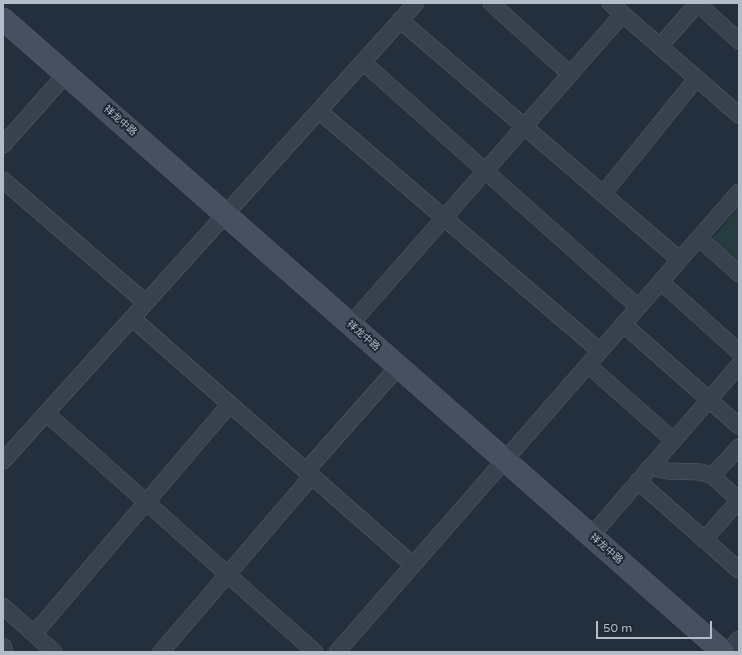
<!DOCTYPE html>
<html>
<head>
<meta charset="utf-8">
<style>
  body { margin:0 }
  #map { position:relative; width:742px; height:655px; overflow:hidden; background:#242f3e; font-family:"Varela Round",sans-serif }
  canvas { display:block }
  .frame { position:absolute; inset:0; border:4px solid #b4bcc9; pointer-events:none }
  .scale { position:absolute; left:596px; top:621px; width:116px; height:18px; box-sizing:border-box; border:2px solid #b4bcc9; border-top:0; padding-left:5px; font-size:12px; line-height:14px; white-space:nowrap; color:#b4bcc9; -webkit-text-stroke:3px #1d2633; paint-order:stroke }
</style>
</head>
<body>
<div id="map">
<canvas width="742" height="655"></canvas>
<div class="frame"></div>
<div class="scale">50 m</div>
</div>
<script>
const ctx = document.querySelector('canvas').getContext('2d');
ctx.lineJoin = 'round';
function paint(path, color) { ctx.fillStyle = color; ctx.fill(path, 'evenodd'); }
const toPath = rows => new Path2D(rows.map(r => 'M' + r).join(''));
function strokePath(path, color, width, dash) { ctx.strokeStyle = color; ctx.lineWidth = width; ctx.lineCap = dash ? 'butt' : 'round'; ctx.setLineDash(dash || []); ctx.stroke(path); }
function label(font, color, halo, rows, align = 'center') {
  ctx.font = font + ' "Varela Round","Noto Sans SC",sans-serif'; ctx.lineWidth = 4; ctx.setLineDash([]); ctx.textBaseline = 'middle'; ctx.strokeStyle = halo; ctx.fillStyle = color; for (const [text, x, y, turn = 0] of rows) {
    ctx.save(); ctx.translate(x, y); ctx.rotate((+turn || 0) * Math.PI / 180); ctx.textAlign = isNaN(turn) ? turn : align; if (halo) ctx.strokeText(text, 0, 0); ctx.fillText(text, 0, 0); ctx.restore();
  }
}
paint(toPath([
  [739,207,739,262,712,239]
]), '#263c3f');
const street = toPath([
  [491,3,570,74],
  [610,3,739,115],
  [698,4,739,41],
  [400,20,680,260],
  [660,46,698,3],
  [363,62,638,307],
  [319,111,600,351],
  [3,145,66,74],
  [3,180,146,303],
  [603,194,697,78],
  [699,238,739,274],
  [661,282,739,352],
  [132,318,413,565],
  [623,324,739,426],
  [350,325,623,14],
  [588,365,673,440],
  [46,413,315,652],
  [3,461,416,3],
  [650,467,668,471,701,472,712,476,739,500],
  [306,471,398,367],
  [712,476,739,447],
  [638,481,739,570],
  [591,536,739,365],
  [704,540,739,500],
  [3,606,54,652],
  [34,634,230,404],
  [3,646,5,652],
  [161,652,312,476],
  [337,652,739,192],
  [728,652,739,639]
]);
const secondary = toPath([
  [3,19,723,652]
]);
strokePath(street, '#565f6c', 17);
strokePath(secondary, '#565f6c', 23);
strokePath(street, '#38414e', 16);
strokePath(secondary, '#465061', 22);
label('10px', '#b4bcc9', '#1d2633', [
  ["祥龙中路",120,121,41],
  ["祥龙中路",363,336,41],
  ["祥龙中路",606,549,41]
]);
</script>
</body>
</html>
